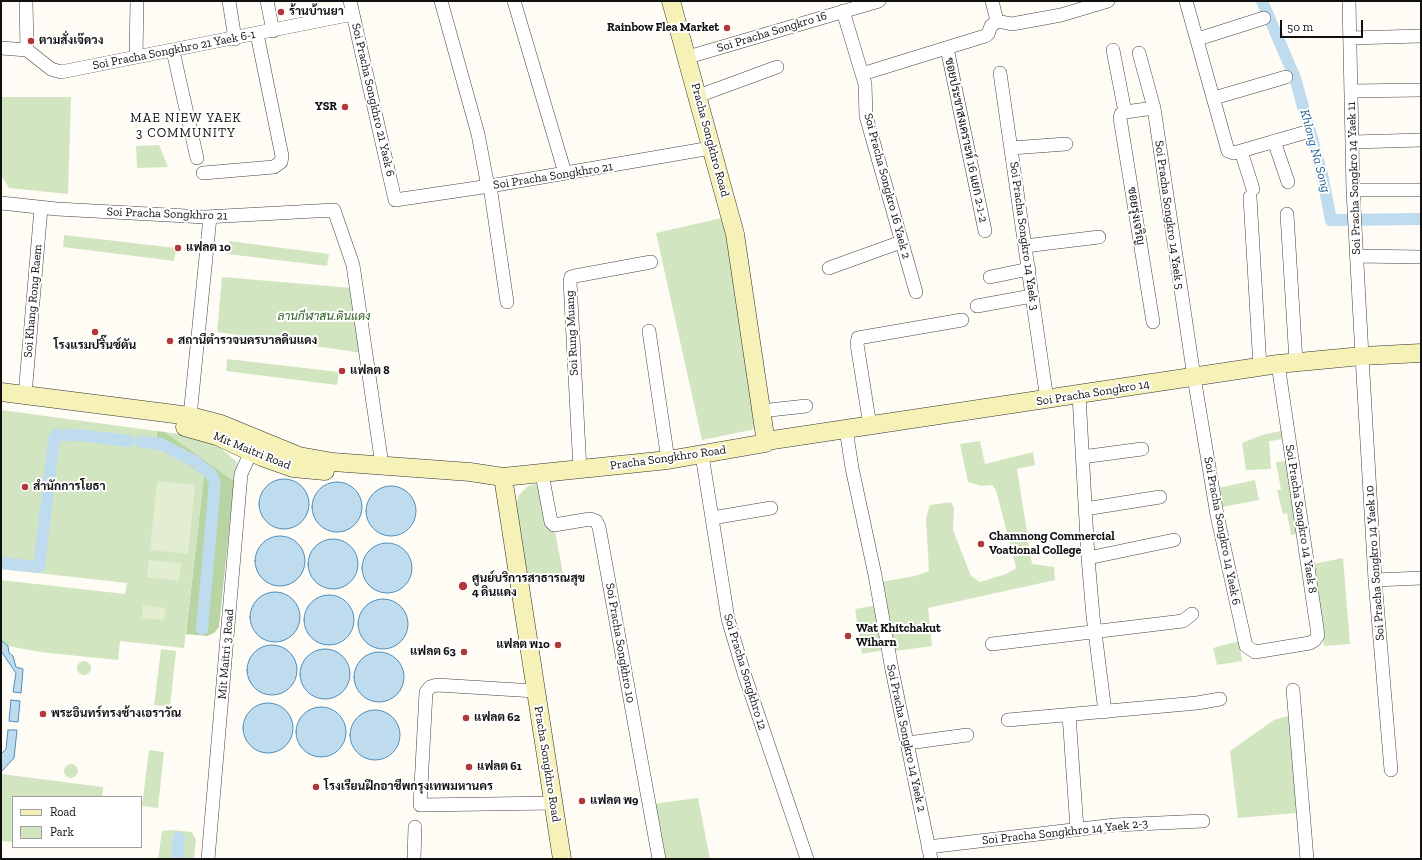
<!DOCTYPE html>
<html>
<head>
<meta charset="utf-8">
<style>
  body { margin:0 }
  #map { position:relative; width:1422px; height:860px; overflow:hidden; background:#fefcf4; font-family:"Zilla Slab",serif }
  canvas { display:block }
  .frame { position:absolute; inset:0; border:2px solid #101010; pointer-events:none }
  .legend { position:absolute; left:12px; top:796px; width:130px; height:52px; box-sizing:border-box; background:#fff; border:1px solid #9f9f9f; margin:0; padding:5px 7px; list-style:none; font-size:12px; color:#101010 }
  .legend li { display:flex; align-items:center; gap:8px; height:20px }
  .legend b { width:20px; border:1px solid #9f9f9f }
  .scale { position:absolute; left:1280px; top:20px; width:83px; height:18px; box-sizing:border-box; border:2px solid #101010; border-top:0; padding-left:5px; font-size:12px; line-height:14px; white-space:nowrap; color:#101010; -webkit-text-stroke:3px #fff; paint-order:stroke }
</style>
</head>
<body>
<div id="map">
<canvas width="1422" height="860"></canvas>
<div class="frame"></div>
<ul class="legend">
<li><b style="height:5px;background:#f5f1b7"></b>Road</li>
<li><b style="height:11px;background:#d2e5c1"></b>Park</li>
</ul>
<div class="scale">50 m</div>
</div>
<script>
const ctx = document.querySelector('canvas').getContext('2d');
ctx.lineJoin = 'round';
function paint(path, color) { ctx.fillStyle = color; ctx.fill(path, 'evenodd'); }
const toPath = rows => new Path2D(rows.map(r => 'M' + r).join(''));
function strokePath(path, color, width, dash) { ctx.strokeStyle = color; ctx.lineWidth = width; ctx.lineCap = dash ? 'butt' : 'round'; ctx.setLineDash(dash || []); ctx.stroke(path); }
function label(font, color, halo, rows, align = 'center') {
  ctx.font = font + ' "Zilla Slab",Sarabun,serif'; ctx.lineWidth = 4; ctx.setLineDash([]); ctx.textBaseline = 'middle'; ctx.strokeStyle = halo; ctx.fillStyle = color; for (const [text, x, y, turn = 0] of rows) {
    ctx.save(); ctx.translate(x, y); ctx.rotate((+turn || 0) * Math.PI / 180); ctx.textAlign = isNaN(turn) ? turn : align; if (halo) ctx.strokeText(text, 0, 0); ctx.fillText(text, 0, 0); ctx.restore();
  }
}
paint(toPath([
  [1,97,71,97,68,194,9,188,1,175],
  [159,145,168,167,137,168,136,146],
  [726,217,757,425,751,430,702,440,656,233],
  [64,235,176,248,174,261,63,247],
  [229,241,329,254,327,266,227,254],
  [222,277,352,288,363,353,217,332],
  [227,359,339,372,337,385,226,371],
  [1,410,157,431,156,446,160,447,204,476,184,648,120,641,118,660,40,652,8,646,1,640,1,580,125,594,127,583,1,569],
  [1285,430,1286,439,1269,441,1271,469,1246,470,1242,443,1262,435],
  [165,432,189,435,218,446,237,462,234,481],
  [980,441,985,464,1033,452,1035,465,1017,469,1032,564,1054,567,1055,580,928,608,932,646,895,651,880,582,915,576,929,571,926,518,930,505,951,502,954,508,953,530,971,576,980,582,1006,574,1016,568,996,490,992,485,981,486,968,482,960,444],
  [1289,461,1301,534,1291,535,1287,513,1283,514,1277,490,1281,490,1276,462],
  [1255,480,1259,500,1222,507,1218,488],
  [539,483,553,521,564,579,527,585,515,507,519,495,528,486],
  [1343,558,1350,644,1324,646,1313,564],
  [877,605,884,650,862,654,855,609],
  [1239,641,1242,661,1217,665,1213,648],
  [161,649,176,651,170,707,154,705],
  '77 668a7 7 0 1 1 14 0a7 7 0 1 1-14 0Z',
  [1288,716,1297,813,1238,818,1230,751,1274,720],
  [149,750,164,752,158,808,142,806],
  '64 771a7 7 0 1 1 14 0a7 7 0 1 1-14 0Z',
  [1,774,103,787,102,797,13,797,13,842,1,841],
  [698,798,710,859,663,859,652,804],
  [171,830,192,832,196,840,194,859,158,859,162,831]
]), '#d2e5c1');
paint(toPath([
  [157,431,165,432,234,481,219,627,214,633,207,636,186,634,204,476,160,447,156,447]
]), '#b7d4a2');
paint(toPath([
  [157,481,195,485,188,554,150,550],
  [149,560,181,563,179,581,147,577],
  [143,605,166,608,164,620,142,618]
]), '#e3edd2');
const water = toPath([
  '259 504a25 25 0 1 1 50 0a25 25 0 1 1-50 0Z',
  '312 507a25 25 0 1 1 50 0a25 25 0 1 1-50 0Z',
  '366 511a25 25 0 1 1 50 0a25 25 0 1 1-50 0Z',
  '255 561a25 25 0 1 1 50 0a25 25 0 1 1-50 0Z',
  '308 564a25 25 0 1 1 50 0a25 25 0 1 1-50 0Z',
  '362 568a25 25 0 1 1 50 0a25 25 0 1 1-50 0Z',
  '250 617a25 25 0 1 1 50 0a25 25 0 1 1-50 0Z',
  '304 620a25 25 0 1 1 50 0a25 25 0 1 1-50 0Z',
  '358 624a25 25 0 1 1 50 0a25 25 0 1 1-50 0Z',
  [1,640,8,646,9,653,13,656,16,667,23,669,21,693,13,692,16,673,1,651,1,640],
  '247 670a25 25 0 1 1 50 0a25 25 0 1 1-50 0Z',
  '300 674a25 25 0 1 1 50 0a25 25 0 1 1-50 0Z',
  '354 677a25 25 0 1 1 50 0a25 25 0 1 1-50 0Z',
  [11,700,20,701,18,722,9,721,11,700],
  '243 728a25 25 0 1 1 50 0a25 25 0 1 1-50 0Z',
  '296 732a25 25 0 1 1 50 0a25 25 0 1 1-50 0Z',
  '350 735a25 25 0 1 1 50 0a25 25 0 1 1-50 0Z',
  [8,730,17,730,14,758,1,772,1,754,6,749,8,730]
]);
paint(water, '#bfdcef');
strokePath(water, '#4e8ebd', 1);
strokePath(toPath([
  [1262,1,1295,78,1322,174,1331,220,1421,219],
  [141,442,161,444,194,461,211,474,215,483,202,629],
  [1,563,39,567,54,439,56,435,77,435,129,441],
  [177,859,179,838]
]), '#bfdcef', 12);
const street = toPath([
  [26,1,27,50],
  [229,1,235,39],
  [267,1,273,31],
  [350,1,395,200,490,186,711,148],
  [441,1,478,134,488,187],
  [514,1,565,173],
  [992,1,997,21],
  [1186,1,1228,151,1234,153,1303,133],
  [1349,1,1353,190,1362,356,1375,580,1391,770],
  [843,11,865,84,866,116,916,292],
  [1350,38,1421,36],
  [1198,39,1264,18],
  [1,48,27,50,51,69,61,72,353,14],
  [947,48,985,231],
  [1113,50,1125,112],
  [173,51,197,158],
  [1139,53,1154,108,1194,377,1217,515,1246,646,1255,652,1310,643,1315,640,1318,635,1278,364],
  [136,57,137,1],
  [688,57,879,1],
  [1000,73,1047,400],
  [862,74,985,36,988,34,991,26,997,21,1012,24,1061,15,1108,1],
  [1351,91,1421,90],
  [698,96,777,67],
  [1214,98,1286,77],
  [1274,141,1288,182],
  [1353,142,1421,140],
  [1011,148,1066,144],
  [1241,151,1253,189],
  [203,173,274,167,281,162,282,156,257,34],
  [490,186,507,302],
  [1353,190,1421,190],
  [1250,197,1260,367],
  [1,203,57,209,205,217,334,210,353,265,382,465],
  [1287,214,1296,362],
  [1025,246,1099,237],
  [1357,256,1421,257],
  [829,268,901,242],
  [990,277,1029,269],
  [977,306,1032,296],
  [1153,322,1120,118,1121,114,1125,112,1154,108],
  [649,331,668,460],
  [25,395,41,208],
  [1079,395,1088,558,1093,616,1105,712],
  [761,411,806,406],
  [190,416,210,217],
  [870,426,857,344,858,338,962,320],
  [846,429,852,468,875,575,892,670,931,859],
  [702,455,728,619,744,673,807,859],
  [1082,457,1142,449],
  [580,470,570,281,571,277,575,276,651,262],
  [542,474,551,522,554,525,590,519,596,521,599,527,659,859],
  [1085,509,1160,497],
  [712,518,771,508],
  [1088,558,1174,540],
  [1375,580,1421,578],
  [992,644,1183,621,1192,614],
  [1293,690,1307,859],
  [535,691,437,685,430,687,426,692,420,805,553,803],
  [1069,715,1077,829],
  [1008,720,1197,703,1220,699],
  [908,743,967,735],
  [928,847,1115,825,1203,821],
  [208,859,241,474,251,452],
  [414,859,415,827]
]);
const secondary = toPath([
  [1,392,190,416,221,424,299,456,333,462,470,472,503,477,668,460,766,443,735,234,671,1],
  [185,427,217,436,262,457,293,468,325,471],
  [766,441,1278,364,1362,356,1421,353],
  [503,477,562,859]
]);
strokePath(street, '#434343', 14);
strokePath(secondary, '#323232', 19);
strokePath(street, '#fff', 13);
strokePath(secondary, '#f5f1b7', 18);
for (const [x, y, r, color] of [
  [281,12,4,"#b0383a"],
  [727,28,4,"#b0383a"],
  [31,41,4,"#b0383a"],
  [345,107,4,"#b0383a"],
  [178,248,4,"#b0383a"],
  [95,332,4,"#b0383a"],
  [170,341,4,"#b0383a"],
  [342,371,4,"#b0383a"],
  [25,487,4,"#b0383a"],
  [981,544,4,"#b0383a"],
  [463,586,5,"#b0383a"],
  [848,636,4,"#b0383a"],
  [558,645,4,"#b0383a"],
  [464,652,4,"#b0383a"],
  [43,714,4,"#b0383a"],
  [466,718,4,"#b0383a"],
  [469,767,4,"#b0383a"],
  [316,787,4,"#b0383a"],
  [582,801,4,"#b0383a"]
]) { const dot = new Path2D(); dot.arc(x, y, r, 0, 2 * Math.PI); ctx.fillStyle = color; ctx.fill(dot); strokePath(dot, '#fff', 1.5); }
label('bold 12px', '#101010', '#fff', [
  ["ร้านบ้านยา",289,12],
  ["Rainbow Flea Market",719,28,"right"],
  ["ตามสั่งเจ๊ดวง",39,41],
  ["YSR",337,107,"right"],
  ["แฟลต 10",186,248],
  ["สถานีตำรวจนครบาลดินแดง",178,341],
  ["โรงแรมปริ๊นซ์ตัน",95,346,"center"],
  ["แฟลต 8",350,371],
  ["สำนักการโยธา",33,487],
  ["Chamnong Commercial",989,537],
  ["Voational College",989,551],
  ["ศูนย์บริการสาธารณสุข",472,579],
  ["4 ดินแดง",472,593],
  ["Wat Khitchakut",856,629],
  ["Wiharn",856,643],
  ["แฟลต พ10",550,645,"right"],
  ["แฟลต 63",456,652,"right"],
  ["พระอินทร์ทรงช้างเอราวัณ",51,714],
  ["แฟลต 62",474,718],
  ["แฟลต 61",477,767],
  ["โรงเรียนฝึกอาชีพกรุงเทพมหานคร",324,787],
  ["แฟลต พ9",590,801]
], 'left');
label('12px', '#101010', '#fff', [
  ["Soi Pracha Songkro 16",772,32,-17],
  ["Soi Pracha Songkhro 21 Yaek 6-1",174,50,-11],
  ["Soi Pracha Songkhro 21 Yaek 6",373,100,77],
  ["Pracha Songkhro Road",710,140,75],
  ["ซอยประชาสงเคราะห์ 16 แยก 2-1-2",966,140,78],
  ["Soi Pracha Songkhro 21",553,176,-9],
  ["Soi Pracha Songkro 14 Yaek 11",1354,178,-92],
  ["Soi Pracha Songkro 16 Yaek 2",887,186,75],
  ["Soi Pracha Songkhro 21",167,214,2],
  ["Soi Pracha Songkro 14 Yaek 5",1169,215,82],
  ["ซอยรุ่งเจริญ",1136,216,81],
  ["Soi Pracha Songkro 14 Yaek 3",1024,236,82],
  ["Soi Khang Rong Raem",33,301,-85],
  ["Soi Rung Muang",572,333,-93],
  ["Soi Pracha Songkro 14",1093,393,-9],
  ["Mit Maitri Road",252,451,22],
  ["Pracha Songkhro Road",668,458,-8],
  ["Soi Pracha Songkro 14 Yaek 8",1301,519,81],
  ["Soi Pracha Songkro 14 Yaek 6",1222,531,79],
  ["Soi Pracha Songkro 14 Yaek 10",1375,563,-94],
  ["Soi Pracha Songkhro 10",620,643,80],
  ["Mit Maitri 3 Road",226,654,-85],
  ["Soi Pracha Songkhro 12",745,672,73],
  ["Soi Pracha Songkro 14 Yaek 2",906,738,78],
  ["Pracha Songkhro Road",547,764,81],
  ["Soi Pracha Songkhro 14 Yaek 2-3",1065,832,-6]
]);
label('italic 12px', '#316127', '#fff', [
  ["ลานกีฬาสน.ดินแดง",324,317]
]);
ctx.letterSpacing = '1px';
label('13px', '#101010', '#fff', [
  ["MAE NIEW YAEK",186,118],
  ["3 COMMUNITY",186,133]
]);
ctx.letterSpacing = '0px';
label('italic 13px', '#276193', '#fff', [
  ["Khlong Na Song",1315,151,75]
]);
</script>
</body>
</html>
